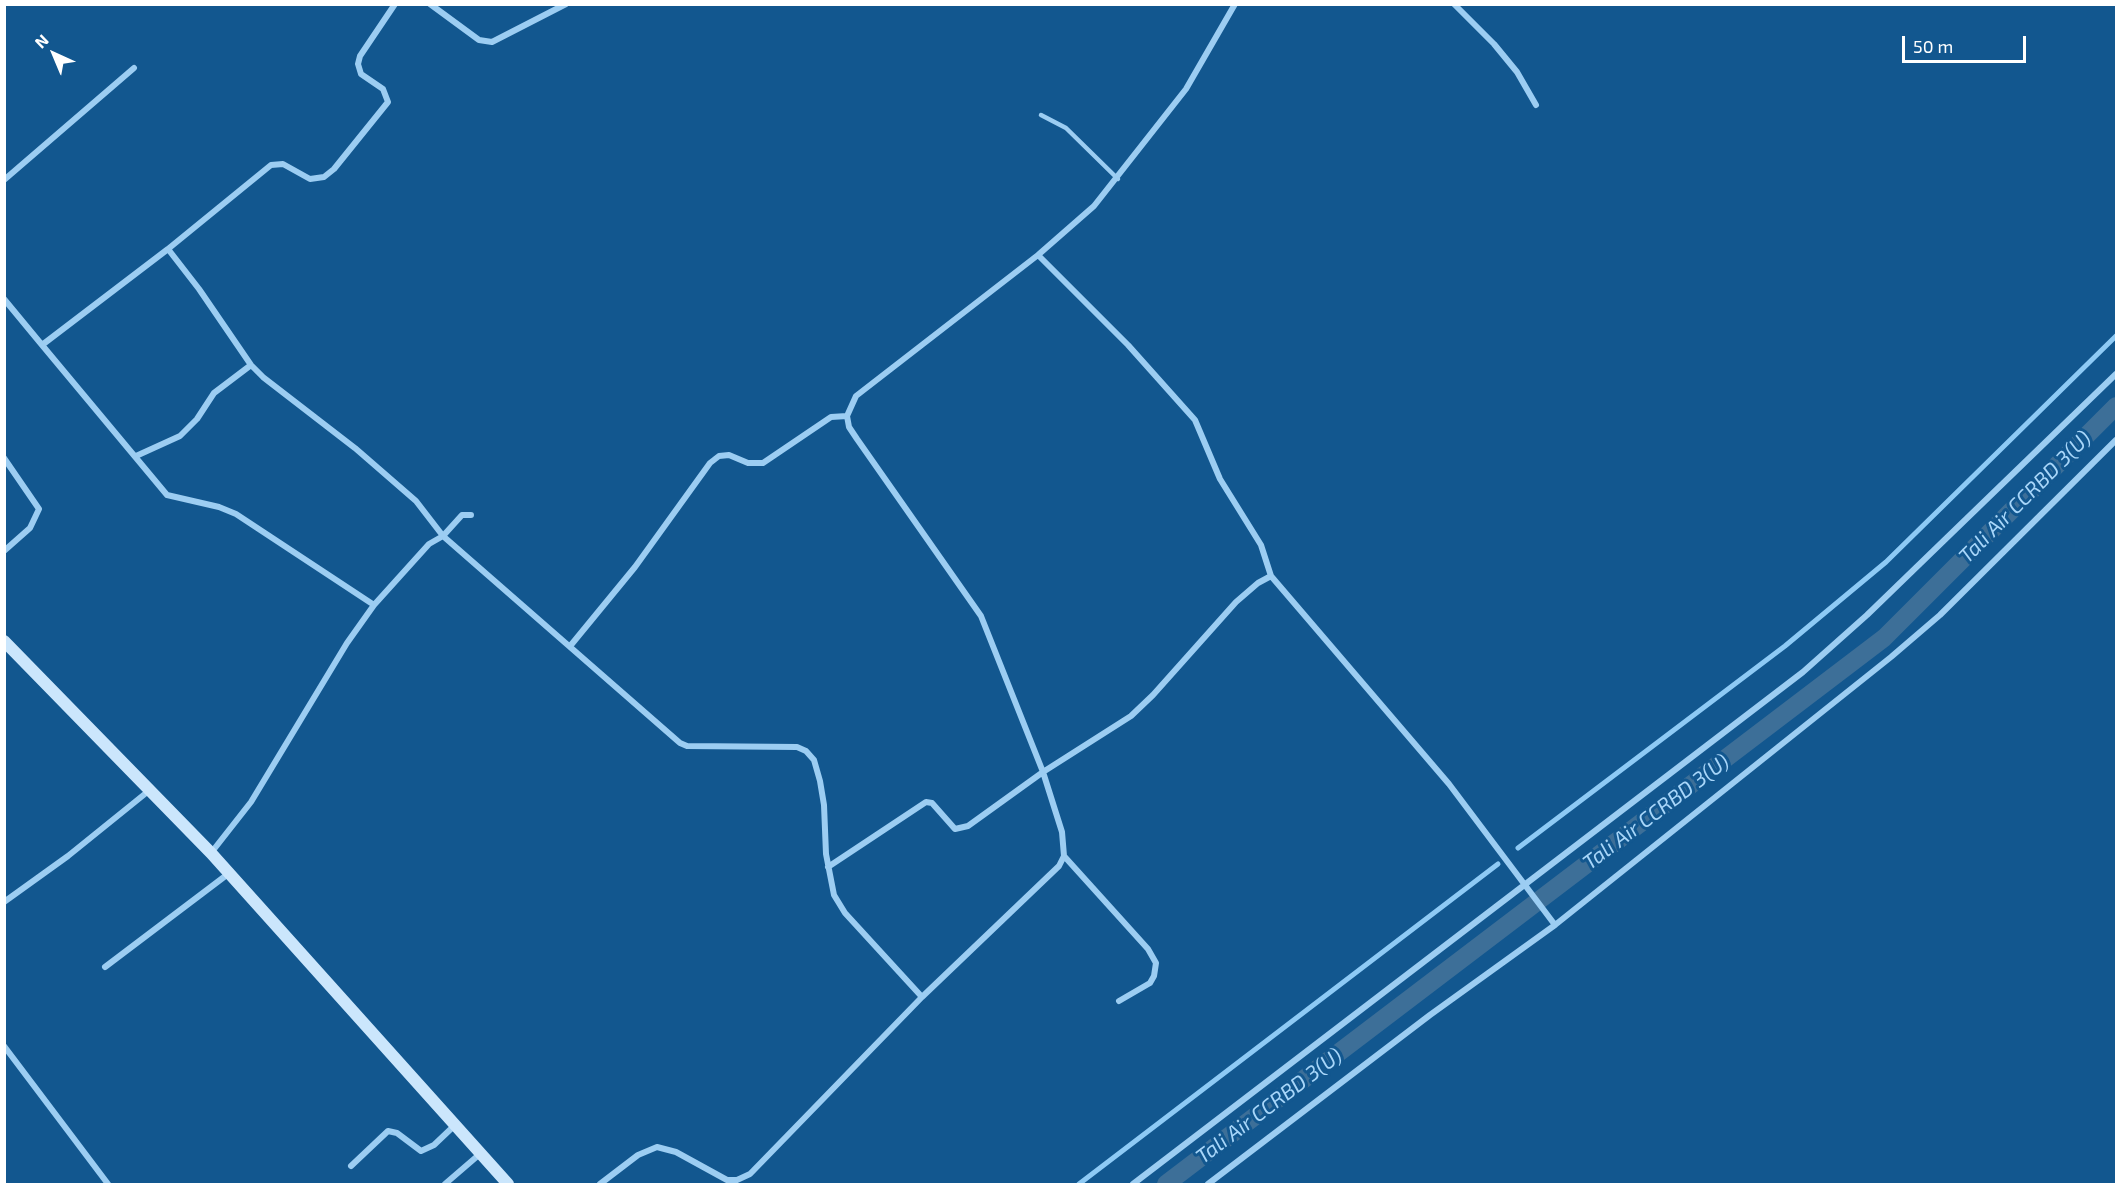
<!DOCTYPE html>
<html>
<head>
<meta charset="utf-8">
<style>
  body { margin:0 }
  #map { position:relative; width:2121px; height:1189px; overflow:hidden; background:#12578f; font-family:"Exo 2",sans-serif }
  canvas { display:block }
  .frame { position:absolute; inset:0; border:6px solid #fff; pointer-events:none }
  .north { position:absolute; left:24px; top:24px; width:60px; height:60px; -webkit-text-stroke:4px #12578f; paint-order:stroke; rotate:316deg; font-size:16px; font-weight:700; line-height:24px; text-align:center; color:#fff }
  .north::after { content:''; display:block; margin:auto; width:21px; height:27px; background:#fff; clip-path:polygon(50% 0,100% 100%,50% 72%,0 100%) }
  .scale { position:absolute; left:1902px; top:36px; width:124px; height:27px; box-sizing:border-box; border:3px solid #fff; border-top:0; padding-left:8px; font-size:18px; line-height:21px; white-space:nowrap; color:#fff; -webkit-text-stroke:4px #12578f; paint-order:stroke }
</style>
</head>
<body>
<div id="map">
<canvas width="2121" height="1189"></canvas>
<div class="frame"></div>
<div class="north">N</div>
<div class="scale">50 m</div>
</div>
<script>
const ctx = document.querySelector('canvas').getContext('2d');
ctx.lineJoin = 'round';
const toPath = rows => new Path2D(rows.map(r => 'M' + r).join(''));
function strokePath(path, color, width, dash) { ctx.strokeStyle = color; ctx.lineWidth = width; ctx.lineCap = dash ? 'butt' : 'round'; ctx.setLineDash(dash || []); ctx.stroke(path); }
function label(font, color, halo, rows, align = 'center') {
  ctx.font = font + ' "Exo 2",sans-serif'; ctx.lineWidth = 6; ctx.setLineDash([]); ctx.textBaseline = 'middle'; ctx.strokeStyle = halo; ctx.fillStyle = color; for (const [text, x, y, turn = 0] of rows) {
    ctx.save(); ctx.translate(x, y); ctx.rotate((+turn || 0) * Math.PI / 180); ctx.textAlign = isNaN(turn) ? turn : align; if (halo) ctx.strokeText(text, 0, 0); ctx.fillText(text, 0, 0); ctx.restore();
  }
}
strokePath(toPath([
  [1518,848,1785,646,1886,562,2116,336],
  [1079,1184,1498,864]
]), '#8ecaf5', 5);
strokePath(toPath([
  [1166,1184,1884,638,2116,406]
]), '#3d6f98', 18);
strokePath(toPath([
  [1041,115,1066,128,1118,179]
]), '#9ccdf2', 4.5);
strokePath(toPath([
  [430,4,479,40,492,42,566,4],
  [1454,4,1494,44,1517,72,1536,105],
  [4,180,134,68],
  [168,249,199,289,251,365,263,377,355,448,416,501,443,536,680,743,687,746,797,747,806,751,814,760,820,781,824,805,826,854,834,895,845,913,922,997],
  [1038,255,1128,345,1195,420,1220,479,1261,545,1271,576],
  [4,299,42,345,168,249,271,165,283,164,310,179,324,177,334,169,388,102,383,89,361,74,358,64,360,56,395,4],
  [42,345,167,495,219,507,236,514,374,605],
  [136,456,180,436,197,419,214,393,251,365],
  [4,458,39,509,30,528,4,551],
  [571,645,635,567,710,463,719,456,729,455,748,463,763,463,831,417,847,416],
  [211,853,251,802,347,643,374,605,429,544,443,536,462,515,471,515],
  [1064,856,1148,949,1156,963,1154,976,1150,983,1119,1001],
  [828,867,926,802,932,803,955,829,968,826,1043,772,1131,716,1153,695,1236,602,1258,583,1271,576,1449,784,1555,925],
  [4,902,68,856,151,789],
  [105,967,228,874],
  [4,1046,108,1184],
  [351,1166,388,1131,397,1133,421,1151,434,1145,455,1125],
  [445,1184,481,1153],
  [600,1184,638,1155,657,1147,676,1152,727,1180,737,1180,750,1174,922,997,1059,866,1064,856,1062,832,1043,772,981,616,857,439,849,427,847,416,856,396,1038,255,1094,206,1186,89,1235,4],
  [1133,1184,1803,672,1867,615,2116,374],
  [1208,1184,1430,1015,1555,925,1891,657,1940,615,2116,440]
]), '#9ccdf2', 6);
strokePath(toPath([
  [4,641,211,853,508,1184]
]), '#cbe6fc', 12);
label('italic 21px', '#a8d6f9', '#12578f', [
  ["Tali Air CCRBD 3(U)",2025,497,-45],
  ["Tali Air CCRBD 3(U)",1656,812,-37],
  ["Tali Air CCRBD 3(U)",1269,1106,-37]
]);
</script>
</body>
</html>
